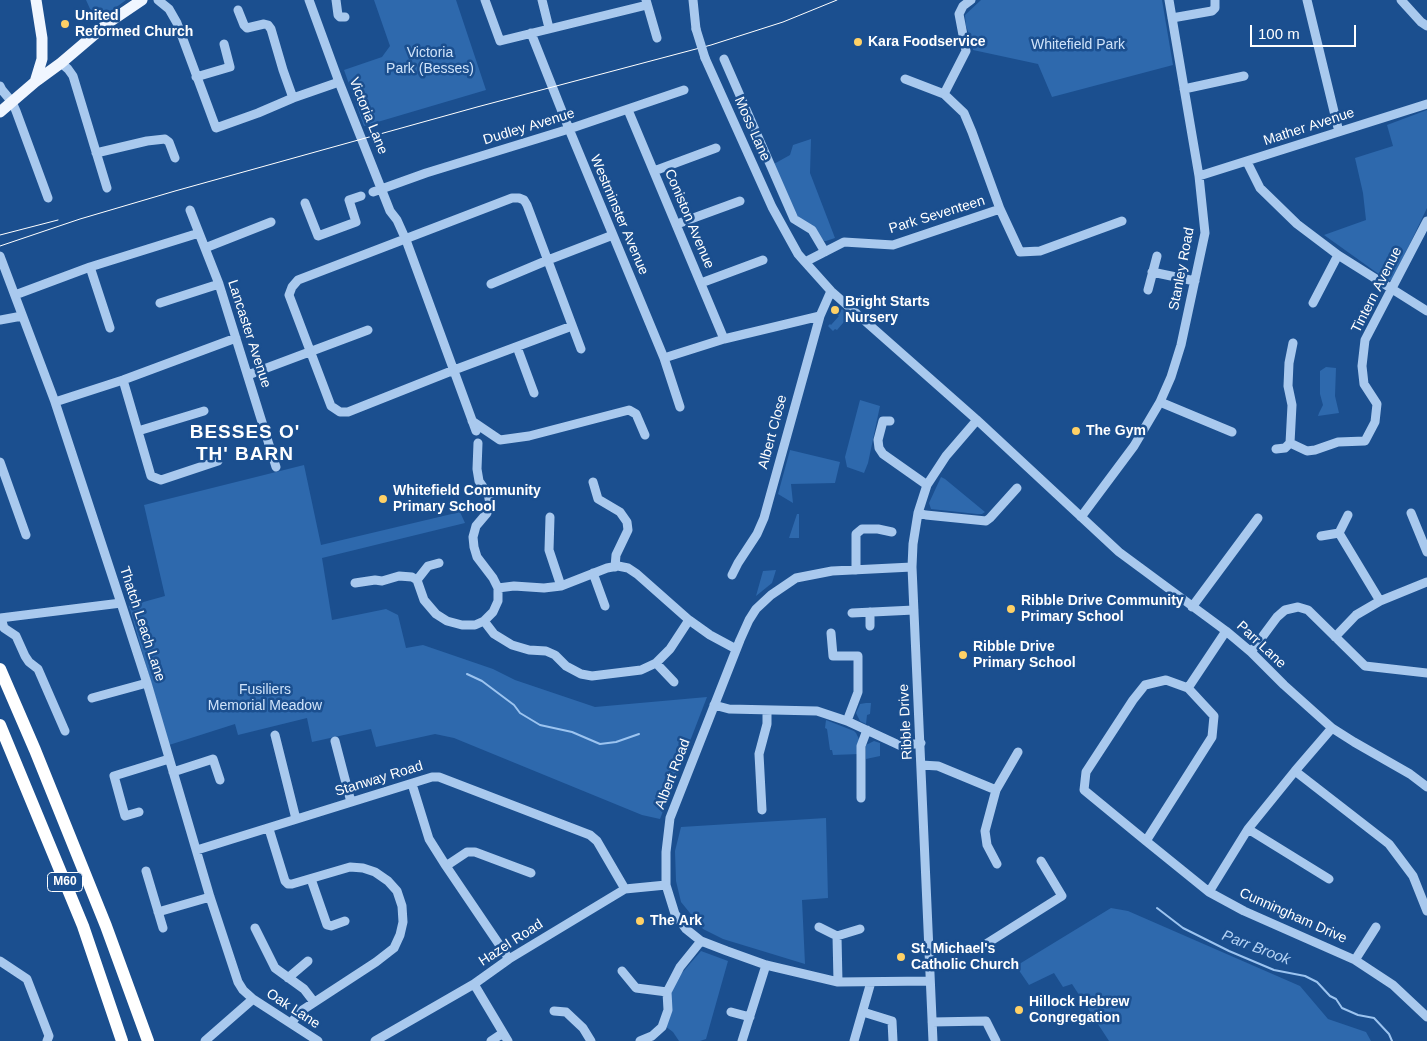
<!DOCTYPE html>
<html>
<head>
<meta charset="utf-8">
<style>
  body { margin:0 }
  #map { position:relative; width:1427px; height:1041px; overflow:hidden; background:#1b4f8f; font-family:Helvetica,sans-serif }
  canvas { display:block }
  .scale { position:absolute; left:1250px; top:25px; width:106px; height:22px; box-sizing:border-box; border:2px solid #fff; border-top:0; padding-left:6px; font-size:15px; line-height:18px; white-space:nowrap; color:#fff; -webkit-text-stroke:4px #1b4f8f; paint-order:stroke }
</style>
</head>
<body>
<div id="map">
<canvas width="1427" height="1041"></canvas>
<div class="scale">100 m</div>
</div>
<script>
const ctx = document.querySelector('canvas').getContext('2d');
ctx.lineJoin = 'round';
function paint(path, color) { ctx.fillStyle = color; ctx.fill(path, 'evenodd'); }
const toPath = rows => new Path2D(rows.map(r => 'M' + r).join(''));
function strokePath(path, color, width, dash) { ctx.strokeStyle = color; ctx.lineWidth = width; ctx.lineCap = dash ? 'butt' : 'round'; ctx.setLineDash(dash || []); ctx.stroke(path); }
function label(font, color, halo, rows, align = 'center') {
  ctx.font = font + ' Helvetica,sans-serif'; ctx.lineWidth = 5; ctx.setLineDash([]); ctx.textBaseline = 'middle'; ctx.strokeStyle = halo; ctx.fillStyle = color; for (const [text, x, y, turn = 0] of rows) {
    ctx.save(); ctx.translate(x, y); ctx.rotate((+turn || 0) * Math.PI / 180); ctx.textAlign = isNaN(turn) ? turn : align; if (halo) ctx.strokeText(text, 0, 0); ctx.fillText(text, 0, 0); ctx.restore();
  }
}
paint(toPath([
  [86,0,126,0,96,22],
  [374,0,456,0,486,90,364,126,344,70,382,57,390,46],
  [981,0,1162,0,1173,65,1052,97,1038,64,973,50,972,42,966,26,965,15],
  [1427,110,1427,208,1394,277,1390,281,1387,280,1324,235,1366,220,1363,193,1355,158,1393,146,1387,125],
  [811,139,810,173,835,238,826,241,824,241,813,228,795,216,772,165,790,155,793,145],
  [842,309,849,316,837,330,835,329,833,331,828,326,830,324,831,325,839,316,837,315],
  [1326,367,1336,368,1335,396,1339,413,1318,416,1319,413,1323,405,1320,394,1320,371],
  [860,400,880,406,868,463,864,473,847,467,845,457],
  [790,450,840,462,835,483,791,484,793,503,778,494],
  [304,465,321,545,460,512,465,523,322,558,332,620,386,609,398,615,406,648,423,645,493,669,515,680,595,707,707,697,660,819,642,815,454,738,435,734,376,747,371,729,312,742,307,718,238,735,235,724,169,745,129,606,165,596,144,505],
  [941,477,945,479,985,512,982,514,977,514,931,509,929,503],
  [797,514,799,514,799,538,789,538],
  [776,570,772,583,756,596,763,571],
  [866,703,871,703,870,714,867,715,866,724,860,721,856,713,860,704],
  [826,720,854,731,856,733,859,739,859,754,833,755,832,750,830,750,827,729,825,728],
  [874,741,880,743,880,756,866,759,866,745],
  [826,818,828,898,802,900,805,964,723,939,703,929,681,902,676,881,675,851,681,827],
  [1111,908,1128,911,1300,986,1328,1019,1366,1032,1371,1041,1109,1041,1072,984,1063,987,1054,973,1029,985,1016,966],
  [701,951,728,961,706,1039,700,1041,679,1041,673,1032,665,1026,671,993,675,981]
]), '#2e69ad');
strokePath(toPath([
  [467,674,482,681,514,705,520,713,540,725,572,732,600,744,616,742,639,734],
  [1157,908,1183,928,1229,951,1274,970,1305,976,1317,982,1330,996,1336,999,1342,1008,1358,1015,1374,1018,1389,1034,1392,1041]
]), '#9cc4f0', 2);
strokePath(toPath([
  [158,0,169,9,177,23,216,128,258,113,293,98,339,82],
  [309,0,339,82,390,211,397,220,406,240,476,431],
  [336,0,338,15,340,17,345,17],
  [485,0,500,41,647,5],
  [542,0,549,28],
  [646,0,657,38],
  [693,0,696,29],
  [1307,0,1339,132],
  [1401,0,1421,22,1427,26],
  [238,10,244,25,247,28,264,24,268,25,271,29,283,70,293,98],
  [1172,18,1212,11,1215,8,1215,0],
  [531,33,569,129,664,358,680,407],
  [705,58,772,207,798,254,805,262],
  [724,59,794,219,812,230,825,252],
  [61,63,68,69,73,76,107,188],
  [196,77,230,67,224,44],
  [905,79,944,94,964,113,972,132,1000,209,1020,252,1040,251,1122,221],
  [0,86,2,90,12,102,16,111,48,198],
  [1184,89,1244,76],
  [944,94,966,51,959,14,963,6,971,0],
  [628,110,724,339],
  [96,153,147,141,165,139,169,142,175,158],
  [1247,162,1260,188,1297,224,1338,255,1427,311],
  [654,171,716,148],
  [1199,176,1427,104],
  [373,192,426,173,569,129,684,90],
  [305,203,318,236,356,222,349,200,361,196],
  [1000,209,893,245,844,242,805,262,831,291,977,420,1119,552,1226,631,1251,652,1284,685,1332,728,1354,742,1410,774,1427,787],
  [190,210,219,284,276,467],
  [677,224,740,201],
  [205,248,271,222],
  [0,256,55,402,121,603,147,683,210,897,238,982,243,990,253,999,318,1041],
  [90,267,110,328],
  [1152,272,1195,281],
  [701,283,763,260],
  [491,284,548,260,613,235],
  [1148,290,1157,256],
  [15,295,90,267,199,233],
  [160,303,219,284],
  [1313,303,1338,255],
  [0,320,22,316],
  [572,326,454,370,348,412,340,412,331,406,289,295,292,287,298,280,512,198,519,198,524,200,527,205,581,349],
  [517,347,534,393],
  [664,358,724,339,820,316],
  [248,375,368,330],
  [123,380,151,476,161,480,218,461],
  [55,402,123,380,236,338],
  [1160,402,1232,432],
  [472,421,500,440,529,436,629,410,636,414,645,435],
  [890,421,883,421,878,440,879,448,883,454,927,485],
  [138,431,204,411],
  [1290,443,1292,405,1288,386,1289,363,1293,343],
  [1276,449,1285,448,1290,443,1307,451,1315,450,1338,442,1365,441,1375,422,1377,404,1364,384,1362,366,1365,340,1427,221],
  [0,462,26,535],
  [593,482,598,499,620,512,627,522,628,530,616,555,615,567],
  [918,513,926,515,986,521,990,518,1017,488],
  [1411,513,1427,552],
  [550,517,549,550,561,586],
  [1081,517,1134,446,1160,402,1171,377,1181,345,1205,233,1199,176,1169,0],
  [1339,533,1380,601],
  [1321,536,1339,533,1348,515],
  [912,567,832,571,796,578,771,595,756,609,749,620,740,640,670,818,666,852,666,885,675,914,686,929,701,941,727,951,766,965,838,982,930,981],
  [856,570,856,534,862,529,878,529,892,532],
  [593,573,605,606],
  [732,575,738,563,757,534,764,518,820,316,831,291],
  [417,580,428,566,439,563],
  [355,583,375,580,382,581,399,576,412,577,417,580,424,600,436,614,447,621,462,625,475,625,484,621,493,612,498,601,498,588,493,578,477,557,474,547,473,537,476,526,487,513,490,503,488,494,479,481,477,469,478,443],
  [498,588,514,586,544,588,561,586,607,568,618,566,628,568,637,574,689,620,710,635,736,649],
  [1192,607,1258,518],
  [870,612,870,626],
  [852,613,914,610],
  [0,618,121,603],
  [1,618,4,628,16,636,25,656,29,662,38,669,65,731],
  [484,621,494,634,512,645,529,650,546,651,555,655,566,666,581,674,592,676,641,670,656,663,670,649,689,620],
  [831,633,833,656,858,656,858,692,847,721],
  [1335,637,1356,615,1380,601,1427,582],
  [1251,652,1277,617,1285,610,1298,607,1308,610,1365,666,1427,673],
  [656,663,674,682],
  [1166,680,1188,688,1214,716,1212,737,1146,841,1084,790,1086,772,1133,700,1145,685,1166,680],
  [1188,688,1226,631],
  [92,698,147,683],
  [714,705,729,709,817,711,847,721,901,746,921,743],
  [275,735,296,819],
  [335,741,351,802],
  [921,765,938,766,996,790],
  [1295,771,1389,844,1413,876,1427,911],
  [173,772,213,759,220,780],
  [412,784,429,839,446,866,509,959],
  [861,798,861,746,867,730],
  [762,810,759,754,767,724,767,710],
  [139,812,125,816,114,776,169,759],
  [269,829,285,881,288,884,292,884,350,867,363,868,375,872,388,881,397,891,402,906,403,922,400,935,394,948,376,962,301,1011,291,1023],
  [1248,829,1329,879],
  [1146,841,1209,892,1244,911,1355,960,1393,985,1427,1017],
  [197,850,432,777,439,777,590,835,597,841,625,889],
  [997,864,987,845,985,831,996,790,1018,752],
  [446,866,467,852,475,852,531,873],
  [146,871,163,928],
  [311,879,327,925,331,926,345,921],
  [1209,892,1248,829,1295,771,1332,728],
  [158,912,210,897],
  [819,927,837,936,860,929],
  [255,928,275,968,304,989,314,1002],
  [837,936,838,982],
  [930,950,978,949,1062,896,1041,861],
  [1355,960,1376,927],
  [0,961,27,979,49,1036,47,1041],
  [622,971,636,988,667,992],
  [288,978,308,961],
  [474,984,508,1041],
  [554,1011,566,1012,583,1028,591,1041],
  [731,1012,750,1017],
  [863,1012,892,1021,893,1041],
  [932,1022,986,1021,996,1041],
  [205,1041,253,999],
  [375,1041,474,984,509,959,625,889,666,885],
  [491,1041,503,1033],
  [640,1041,652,1036,662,1027,668,1010,667,992,680,967,701,941],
  [742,1041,766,965],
  [854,1041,871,982],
  [933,1041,912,567,913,544,918,513,927,485,946,456,977,420]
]), '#a9c9ee', 9);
strokePath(toPath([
  [35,82,42,59,42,38,36,0],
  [0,112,35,82,61,63,108,23,142,0]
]), '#f0f6ff', 11);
strokePath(toPath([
  [0,669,35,750,106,926,148,1041],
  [0,725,83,926,122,1041]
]), '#fff', 12);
strokePath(toPath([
  [0,235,58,220],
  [0,246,80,219,175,191,477,107,711,45,783,22,837,0]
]), '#fff', 1);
strokePath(toPath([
  [696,29,705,58]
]), '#a9c9ee', 9);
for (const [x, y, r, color] of [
  [65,24,5,"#ffd166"],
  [858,42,5,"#ffd166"],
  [835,310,5,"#ffd166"],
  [1076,431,5,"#ffd166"],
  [383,499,5,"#ffd166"],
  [1011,609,5,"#ffd166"],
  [963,655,5,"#ffd166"],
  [640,921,5,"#ffd166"],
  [901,957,5,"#ffd166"],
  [1019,1010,5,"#ffd166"]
]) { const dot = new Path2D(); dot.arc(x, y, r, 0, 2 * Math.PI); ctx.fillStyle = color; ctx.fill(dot); strokePath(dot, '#1b4f8f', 2); }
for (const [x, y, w] of [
  [65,882,35]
]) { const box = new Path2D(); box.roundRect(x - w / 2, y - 9.5, w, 19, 4); ctx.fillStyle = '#1b4f8f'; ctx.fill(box); strokePath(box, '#fff', 1); }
label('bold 12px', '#fff', null, [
  ["M60",65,882]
]);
label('bold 14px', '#fff', '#1b4f8f', [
  ["United",75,16],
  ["Reformed Church",75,32],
  ["Kara Foodservice",868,42],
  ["Bright Starts",845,302],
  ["Nursery",845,318],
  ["The Gym",1086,431],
  ["Whitefield Community",393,491],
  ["Primary School",393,507],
  ["Ribble Drive Community",1021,601],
  ["Primary School",1021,617],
  ["Ribble Drive",973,647],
  ["Primary School",973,663],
  ["The Ark",650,921],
  ["St. Michael's",911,949],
  ["Catholic Church",911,965],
  ["Hillock Hebrew",1029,1002],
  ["Congregation",1029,1018]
], 'left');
label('14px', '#cfe3fa', '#1b4f8f', [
  ["Whitefield Park",1078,45],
  ["Victoria",430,53],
  ["Park (Besses)",430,69],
  ["Fusiliers",265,690],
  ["Memorial Meadow",265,706]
]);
label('14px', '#fff', '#1b4f8f', [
  ["Victoria Lane",368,116,68],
  ["Dudley Avenue",529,127,-17],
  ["Mather Avenue",1309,127,-18],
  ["Moss Lane",752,129,66],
  ["Westminster Avenue",619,215,67],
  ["Park Seventeen",937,215,-17],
  ["Coniston Avenue",689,219,67],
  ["Stanley Road",1182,269,-79],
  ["Tintern Avenue",1377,290,-63],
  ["Lancaster Avenue",249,334,72],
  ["Albert Close",773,432,-75],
  ["Thatch Leach Lane",142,624,72],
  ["Parr Lane",1261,645,43],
  ["Ribble Drive",906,722,-93],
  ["Albert Road",673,774,-69],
  ["Stanway Road",379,779,-17],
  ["Cunningham Drive",1293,916,24],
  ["Hazel Road",511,943,-33],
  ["Oak Lane",293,1009,33]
]);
label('italic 15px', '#b5d3f5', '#1b4f8f', [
  ["Parr Brook",1256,948,21]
]);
ctx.letterSpacing = '1px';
label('bold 19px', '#fff', '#1b4f8f', [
  ["BESSES O'",245,433],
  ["TH' BARN",245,455]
]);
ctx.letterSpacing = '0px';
</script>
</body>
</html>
